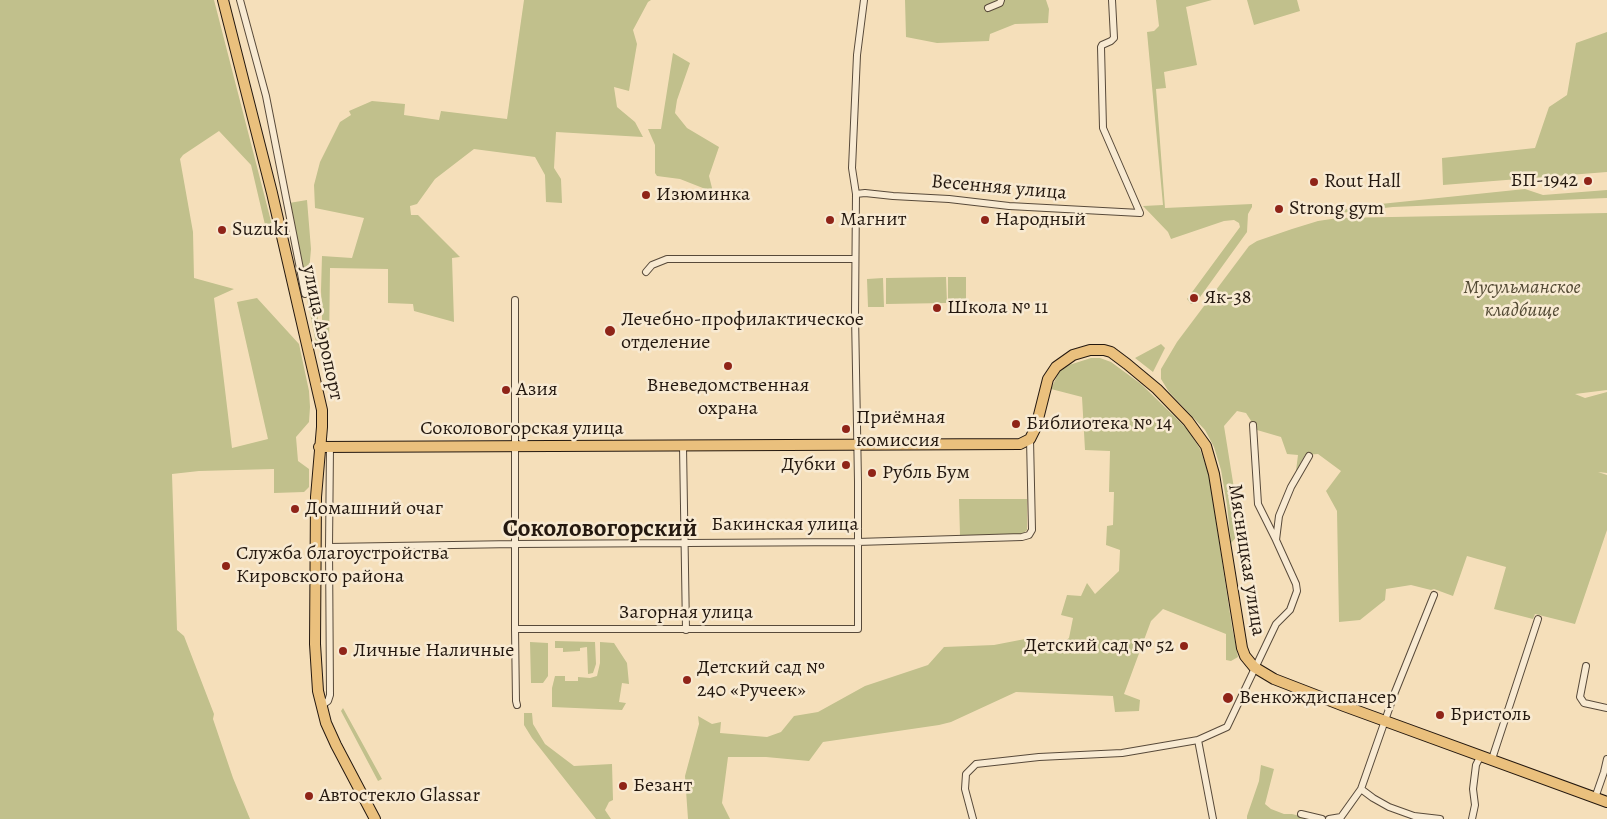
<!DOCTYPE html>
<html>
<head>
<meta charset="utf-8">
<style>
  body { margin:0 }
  canvas { display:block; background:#f5dfba }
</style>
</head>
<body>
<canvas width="1607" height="819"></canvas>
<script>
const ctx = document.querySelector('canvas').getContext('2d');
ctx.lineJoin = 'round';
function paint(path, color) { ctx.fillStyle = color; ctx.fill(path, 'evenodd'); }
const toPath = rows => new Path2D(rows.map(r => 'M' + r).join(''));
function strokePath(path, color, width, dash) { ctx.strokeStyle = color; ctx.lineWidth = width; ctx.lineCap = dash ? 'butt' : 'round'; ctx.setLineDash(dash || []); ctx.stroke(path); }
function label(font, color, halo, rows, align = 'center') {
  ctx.font = font + ' Alegreya,serif'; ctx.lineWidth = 5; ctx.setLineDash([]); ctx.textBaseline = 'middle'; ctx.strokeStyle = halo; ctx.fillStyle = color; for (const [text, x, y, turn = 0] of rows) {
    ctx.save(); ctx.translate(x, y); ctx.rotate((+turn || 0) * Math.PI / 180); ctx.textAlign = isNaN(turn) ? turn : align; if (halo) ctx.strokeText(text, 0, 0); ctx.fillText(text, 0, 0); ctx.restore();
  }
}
paint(toPath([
  [0,0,214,0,273,229,266,229,251,165,219,131,183,155,180,159,193,232,194,278,234,289,214,298,232,448,268,439,237,302,257,298,299,344,309,391,310,407,309,422,296,437,298,461,309,469,309,487,304,492,274,493,274,469,199,471,172,474,177,630,184,636,214,714,213,719,233,778,250,819,0,819],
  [524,0,651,0,648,2,633,30,637,44,629,91,614,87,617,107,635,122,643,137,556,132,554,168,561,179,562,203,546,202,545,175,535,157,474,149,435,179,417,204,410,206,411,215,418,215,460,257,452,258,454,322,414,311,413,304,388,303,388,269,330,268,329,348,323,348,321,290,322,256,352,258,364,218,315,208,314,185,320,162,340,122,351,115,349,111,372,101,405,104,404,115,439,120,441,111,507,119],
  [905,0,1046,0,1049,9,1048,23,1015,24,990,34,989,41,937,43,906,37],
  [1156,0,1212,0,1186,7,1197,65,1164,72,1166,88,1156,89,1165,208,1252,204,1252,207,1248,214,1247,232,1195,304,1191,304,1187,299,1240,227,1239,223,1234,220,1224,221,1171,239,1168,232,1143,206,1163,205,1147,32,1154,31,1159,26],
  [1247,0,1297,0,1300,11,1254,25],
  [1607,32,1607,172,1443,185,1442,158,1535,148,1549,107,1567,95,1576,43],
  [673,53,690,63,677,100,675,113,687,128,719,147,709,176,713,192,680,179,657,176,655,173,655,145,648,129,661,129],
  [1525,189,1543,195,1607,190,1607,198,1393,207,1330,214,1350,208,1371,205],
  [307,200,311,249,308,283,305,285,289,203],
  [1607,213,1607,390,1575,394,1585,398,1607,392,1607,473,1598,472,1607,475,1607,530,1575,624,1535,614,1533,619,1494,609,1506,567,1467,556,1453,596,1434,589,1431,590,1411,585,1386,589,1385,600,1360,620,1339,622,1337,511,1326,491,1341,471,1318,454,1305,455,1296,471,1298,455,1287,454,1281,437,1257,430,1246,413,1237,411,1224,426,1241,532,1231,543,1227,505,1221,470,1214,447,1205,430,1169,392,1161,379,1161,369,1177,342,1249,246,1257,241,1292,229,1318,221,1338,218],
  [946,277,947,303,886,304,886,278],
  [948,277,966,277,966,303,948,303],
  [883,278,884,307,868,307,867,279],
  [307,299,310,299,317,306,319,334,317,348],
  [1161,344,1165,348,1153,372,1135,358],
  [1091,358,1100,358,1111,362,1141,384,1175,417,1188,430,1200,449,1209,476,1232,627,1238,657,1231,661,1226,660,1226,634,1163,609,1151,621,1124,694,1140,700,1139,711,1115,712,1113,696,1016,692,951,722,939,725,823,742,809,761,766,757,728,757,722,803,730,819,688,819,685,776,699,724,698,716,712,724,721,722,720,733,767,737,781,732,794,716,818,712,865,686,928,665,944,647,994,645,1025,639,1041,642,1051,652,1069,638,1073,618,1061,615,1067,595,1081,596,1087,583,1095,594,1119,571,1120,550,1106,545,1107,526,1113,525,1114,492,1109,492,1110,451,1085,450,1082,397,1051,389,1059,372,1069,365],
  [959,499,1027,499,1027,530,1021,535,960,536],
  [555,641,595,642,596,664,593,673,588,674,587,647,580,648,580,651,563,652,563,648,555,648],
  [530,642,548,643,548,676,543,683,531,683],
  [600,642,614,643,627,663,629,684,622,683,619,702,626,703,622,710,552,707,552,688,555,676,565,676,565,681,578,681,578,677,590,678,597,676,600,663],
  [343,708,382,779,378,781,341,711],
  [524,713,532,713,533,724,545,744,574,766,612,764,613,800,609,802,605,810,611,819,596,819,532,738,524,725],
  [1261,765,1274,769,1265,804,1271,809,1284,814,1292,814,1312,819,1247,819,1247,816,1259,781]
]), '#c1c08c');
const minor = toPath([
  [240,0,266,96,305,294],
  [988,8,1000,3,1001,0],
  [856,194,865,193,893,196,949,199,1009,206,1140,213,1103,128,1101,47,1102,45,1111,41,1114,38,1112,0],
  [646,272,652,265,667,259,855,259],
  [515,300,515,629,516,701,517,705],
  [1253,425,1258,504,1276,540],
  [683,446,686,630],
  [329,547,515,544,857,542,1022,537,1029,535,1032,530,1030,439],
  [515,629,858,629,858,482,855,315,856,194,852,168,857,55,864,0],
  [1586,666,1580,697,1584,703,1607,708],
  [321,706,328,701,330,695,329,547,330,447],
  [1198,740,1213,819],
  [1492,759,1538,619],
  [1361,789,1373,798,1389,807,1414,816,1440,819],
  [1595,798,1604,772,1607,759],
  [1301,814,1322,819],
  [973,819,965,789,966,774,976,764,1039,757,1122,753,1198,740,1227,727,1276,624,1290,610,1297,591,1296,584,1276,540,1279,516,1291,487,1309,456],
  [1329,819,1341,817,1361,789,1395,692,1434,595],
  [1472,819,1475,805,1473,789,1476,765,1481,755]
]);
const primary = toPath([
  [223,0,272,193,322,410,322,427,316,497,315,644,318,691,326,723,336,745,375,819],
  [319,447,1020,444,1030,439,1036,427,1048,379,1056,367,1073,355,1090,350,1104,350,1111,352,1127,364,1157,389,1188,421,1206,446,1214,474,1242,648,1245,656,1254,667,1274,679,1344,706,1607,802]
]);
strokePath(minor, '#584a3a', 8);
strokePath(primary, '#24180f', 12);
strokePath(minor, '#f8ead2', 6);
strokePath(primary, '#eac07d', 10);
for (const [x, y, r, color] of [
  [1588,181,5,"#8f2418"],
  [1314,182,5,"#8f2418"],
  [646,195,5,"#8f2418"],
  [1279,209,5,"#8f2418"],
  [830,220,5,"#8f2418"],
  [985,220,5,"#8f2418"],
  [222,230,5,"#8f2418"],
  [1194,298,5,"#8f2418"],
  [937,308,5,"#8f2418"],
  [610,331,6,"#8f2418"],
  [728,366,5,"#8f2418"],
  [506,390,5,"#8f2418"],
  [1016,424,5,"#8f2418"],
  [846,429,5,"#8f2418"],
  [846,465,5,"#8f2418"],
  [872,473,5,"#8f2418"],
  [295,509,5,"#8f2418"],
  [226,566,5,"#8f2418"],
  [1184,646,5,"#8f2418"],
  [343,651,5,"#8f2418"],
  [687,680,5,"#8f2418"],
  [1228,698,6,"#8f2418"],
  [1440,715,5,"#8f2418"],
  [623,786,5,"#8f2418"],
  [309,796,5,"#8f2418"]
]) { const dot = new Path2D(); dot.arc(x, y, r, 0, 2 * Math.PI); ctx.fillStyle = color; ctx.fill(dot); strokePath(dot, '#f8ead2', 2); }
label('20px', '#24180f', '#f8ead2', [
  ["БП-1942",1578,181,"right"],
  ["Rout Hall",1324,182],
  ["Изюминка",656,195],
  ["Strong gym",1289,209],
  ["Магнит",840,220],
  ["Народный",995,220],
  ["Suzuki",232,230],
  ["Як-38",1204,298],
  ["Школа № 11",947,308],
  ["Лечебно-профилактическое",621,320],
  ["отделение",621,343],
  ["Вневедомственная",728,386,"center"],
  ["охрана",728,409,"center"],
  ["Азия",516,390],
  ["Приёмная",856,418],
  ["комиссия",856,441],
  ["Библиотека № 14",1026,424],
  ["Дубки",836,465,"right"],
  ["Рубль Бум",882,473],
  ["Домашний очаг",305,509],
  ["Служба благоустройства",236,554],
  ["Кировского района",236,577],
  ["Детский сад № 52",1174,646,"right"],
  ["Личные Наличные",353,651],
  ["Детский сад №",697,668],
  ["240 «Ручеек»",697,691],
  ["Венкождиспансер",1239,698],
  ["Бристоль",1450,715],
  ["Безант",633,786],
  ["Автостекло Glassar",319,796]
], 'left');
label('20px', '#24180f', '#f8ead2', [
  ["Весенняя улица",999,188,5],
  ["улица Аэропорт",322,333,78],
  ["Соколовогорская улица",522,429],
  ["Бакинская улица",785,525],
  ["Мясницкая улица",1246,560,81],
  ["Загорная улица",686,613]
]);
label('italic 20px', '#534a34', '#f8ead2', [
  ["Мусульманское",1522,288],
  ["кладбище",1522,311]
]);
label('bold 25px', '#24180f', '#f8ead2', [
  ["Соколовогорский",600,530]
]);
</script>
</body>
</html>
